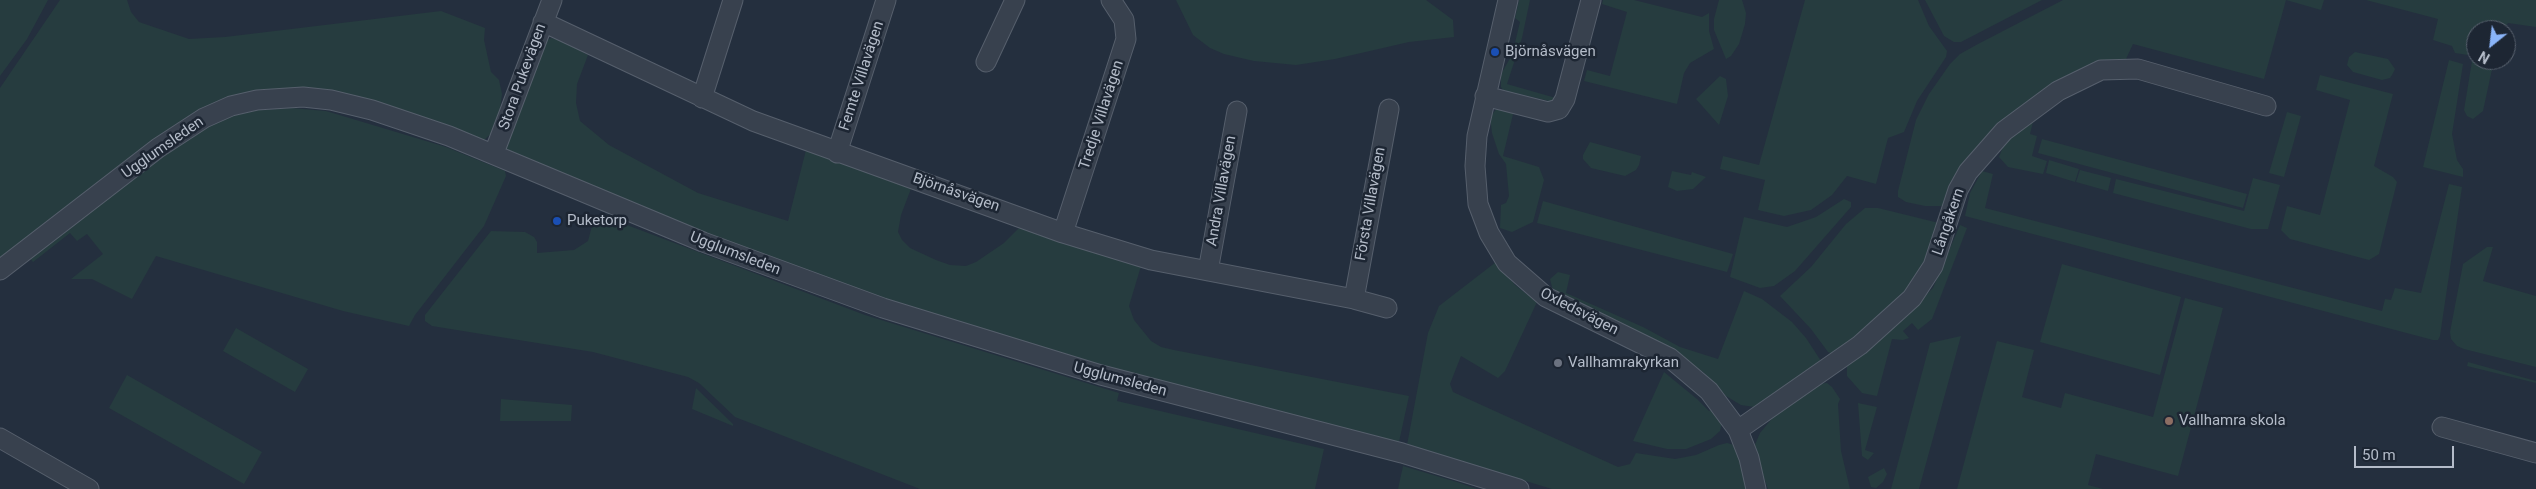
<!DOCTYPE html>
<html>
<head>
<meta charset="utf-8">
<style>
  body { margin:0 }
  #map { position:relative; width:2536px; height:489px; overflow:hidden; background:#242f3e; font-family:Roboto,sans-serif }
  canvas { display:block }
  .north { position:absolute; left:2466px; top:20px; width:50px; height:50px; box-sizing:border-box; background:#1d2633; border:1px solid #59626f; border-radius:50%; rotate:209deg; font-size:14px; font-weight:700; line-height:20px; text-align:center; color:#b4bcc9 }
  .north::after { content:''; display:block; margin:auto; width:18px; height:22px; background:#8ab4f8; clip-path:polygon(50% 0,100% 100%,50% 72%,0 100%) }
  .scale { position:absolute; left:2354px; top:446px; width:100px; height:22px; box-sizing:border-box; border:2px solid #b4bcc9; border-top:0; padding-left:6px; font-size:15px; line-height:18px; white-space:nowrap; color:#b4bcc9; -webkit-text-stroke:4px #1d2633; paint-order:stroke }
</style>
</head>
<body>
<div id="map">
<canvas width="2536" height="489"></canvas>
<div class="north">N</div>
<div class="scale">50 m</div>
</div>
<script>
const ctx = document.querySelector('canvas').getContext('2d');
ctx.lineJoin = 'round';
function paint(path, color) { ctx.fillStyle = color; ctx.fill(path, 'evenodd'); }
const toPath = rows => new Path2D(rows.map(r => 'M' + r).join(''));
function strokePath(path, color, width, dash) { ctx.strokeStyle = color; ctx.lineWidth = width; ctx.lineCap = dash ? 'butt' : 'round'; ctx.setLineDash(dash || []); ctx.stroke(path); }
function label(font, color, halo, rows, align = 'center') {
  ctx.font = font + ' Roboto,sans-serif'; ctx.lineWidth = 5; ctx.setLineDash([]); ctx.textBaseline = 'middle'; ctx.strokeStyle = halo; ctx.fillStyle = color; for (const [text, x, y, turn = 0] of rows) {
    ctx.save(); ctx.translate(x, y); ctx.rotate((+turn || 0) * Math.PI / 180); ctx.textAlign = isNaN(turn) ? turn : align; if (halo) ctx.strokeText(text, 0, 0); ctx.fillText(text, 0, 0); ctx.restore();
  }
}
paint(toPath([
  [0,0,48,0,27,39,0,76],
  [60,0,127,0,131,12,139,22,189,39,225,37,441,11,485,28,484,40,491,72,499,80,502,94,499,117,492,133,484,140,262,92,0,260,0,88],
  [1176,0,1426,0,1453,20,1454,37,1409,42,1335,59,1296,65,1254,61,1224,54,1210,48,1193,35],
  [1519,0,1530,0,1522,38,1507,84,1556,98,1553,102,1503,90,1501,87,1501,74,1512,55,1520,22,1515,18],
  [1603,0,1634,0,1702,17,1709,13,1709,31,1714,49,1690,63,1684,73,1677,104,1584,81,1587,70,1610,76,1627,12,1602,4],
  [1719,0,1742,0,1746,13,1745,24,1739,44,1731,56,1726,59,1714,30,1714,19],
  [1805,0,1918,0,1929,26,1947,51,1946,57,1917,101,1904,132,1888,138,1876,184,1847,176,1832,195,1811,210,1784,216,1758,210,1765,180,1720,169,1723,156,1759,165],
  [1925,0,2042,0,1961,42,1954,42,1944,36],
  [2063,0,2324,0,2321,10,2286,0,2264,79,2133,44,2126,59,2094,64,2075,72,1997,127,1979,144,1958,171,1943,206,1925,206,1906,202,1898,197,1898,191,1916,120,1929,94,1950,64,1960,54,1978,44],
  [2366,0,2536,0,2536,27,2508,23,2503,30,2476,30,2476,60,2494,60,2483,111,2473,119,2467,116,2464,110,2473,55,2467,39,2468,55,2455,53,2452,46,2433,40,2438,19],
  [551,38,560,40,588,55,577,84,576,103,580,121,609,145,698,193,788,221,806,150,912,186,901,215,898,232,902,240,910,248,936,260,950,265,966,266,976,262,1004,243,1022,225,1141,266,1129,306,1134,320,1151,341,1161,347,1174,350,1409,396,1399,442,1213,401,845,291,508,151,506,145,543,43],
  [2355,52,2388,59,2395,69,2392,75,2390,78,2382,80,2353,72,2347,65,2349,57],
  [2449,60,2463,64,2452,134,2457,160,2463,169,2463,177,2423,167],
  [2320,75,2393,94,2374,166,2393,177,2397,182,2379,254,2369,260,2290,239,2281,230,2287,206,2320,215,2350,100,2316,90],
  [1720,76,1726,79,1728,96,1719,125,1696,99],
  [1498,107,1514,110,1503,156,1539,167,1544,180,1533,222,1512,232,1500,228,1501,205,1506,203,1509,196,1506,164,1499,154,1492,133,1490,117],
  [292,108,326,111,446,147,505,171,506,176,484,226,415,315,409,326,343,311,156,256,132,299,92,279,71,279,103,254,87,234,77,241,70,233,33,262,29,257,157,158,197,131,226,117,258,110],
  [2287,112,2301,116,2284,177,2269,173],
  [2030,122,2033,122,2030,134,2037,136,2032,156,2047,161,2043,174,2008,167,1999,157,2005,142],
  [2042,139,2247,194,2243,208,2038,153],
  [1590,142,1641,156,1639,165,1636,170,1625,176,1591,168,1583,159,1583,155],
  [2049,160,2079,169,2075,182,2046,173],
  [2080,170,2111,178,2108,191,2076,182],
  [1672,171,1691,175,1692,172,1706,177,1693,189,1677,191,1668,187],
  [1982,171,1993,174,1985,208,2382,311,2385,299,2391,300,2395,288,2421,293,2449,184,2462,187,2440,336,2438,340,2433,340,1965,216,1970,193],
  [2253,178,2280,185,2268,229,2251,229,2113,193,2116,179,2244,211],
  [1844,199,1851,202,1851,207,1795,271,1774,286,1760,288,1730,277,1744,217,1787,227,1816,217],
  [1543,201,1733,254,1727,272,1537,223],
  [1865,208,1878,208,1939,223,1932,251,1898,305,1833,354,1828,352,1811,329,1780,296,1811,267,1846,224],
  [611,219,865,315,1119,393,1117,401,1324,449,1315,489,920,489,735,417,699,383,688,377,593,352,432,326,425,321,425,315,491,231,525,232,534,237,537,242,537,253,574,250,588,241,593,222],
  [1960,225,1967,228,1932,319,1918,330,1912,323,1903,331,1909,338,1903,340,1892,339,1877,396,1862,393,1847,376,1847,365,1903,318,1933,288],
  [2487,247,2493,247,2483,281,2536,296,2536,367,2464,349,2457,346,2451,339,2450,332,2463,264],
  [1496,262,1515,285,1537,302,1505,371,1498,378,1461,356,1450,384,1453,392,1618,467,1630,464,1636,453,1675,459,1696,455,1719,445,1727,443,1737,446,1747,489,1552,489,1407,445,1428,333,1439,306],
  [2062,264,2181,297,2160,375,2040,342],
  [1558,272,1570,275,1566,293,1643,327,1680,347,1718,359,1744,291,1762,299,1792,322,1806,338,1821,361,1818,365,1795,382,1754,407,1741,405,1726,396,1703,372,1660,342,1569,301,1553,291,1550,279],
  [2185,298,2223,308,2178,476,2096,454,2088,485,2103,489,1957,489,1997,341,2034,350,2022,397,2061,408,2065,393,2153,417],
  [236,328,308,369,295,392,223,351],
  [1961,336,1919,489,1891,489,1930,343],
  [2468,362,2536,381,2536,383,2467,366],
  [1664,372,1697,399,1709,411,1713,409,1722,421,1720,431,1711,439,1686,449,1667,449,1633,441],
  [127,375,262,452,244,484,109,408],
  [1827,383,1832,387,1840,399,1838,404,1841,451,1850,489,1768,489,1755,453,1754,447,1760,433,1775,415,1817,384],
  [696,388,733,424,733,426,692,409],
  [501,399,572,405,571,421,500,421],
  [1858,403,1877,407,1865,450,1874,453,1868,460,1862,456],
  [1403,466,1460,483,1477,489,1398,489],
  [1884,468,1887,474,1883,482,1876,488,1871,487,1868,477]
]), '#263c3f');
const minor = toPath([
  [1508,0,1477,136,1475,166,1478,204,1489,233,1507,263,1546,297,1670,358,1709,391,1738,430,1749,458,1756,489],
  [543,22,753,121,1063,233,1151,260,1354,299,1387,308],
  [986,62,1015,0],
  [1485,96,1548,112,1559,109,1565,99,1591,0],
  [702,98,733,0],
  [494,153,552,0],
  [837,153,886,0],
  [1063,233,1126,39,1124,20,1111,0],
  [0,270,158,148,204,118,231,106,257,100,303,97,331,100,372,110,449,136,703,242,883,308,1101,375,1402,453,1519,489],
  [1208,271,1237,111],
  [1354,299,1389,109],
  [2442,427,2536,453],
  [1738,430,1860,345,1912,298,1933,266,1958,190,1968,172,2004,131,2058,91,2101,70,2138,69,2266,106],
  [0,438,89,489]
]);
strokePath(minor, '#565f6c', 21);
strokePath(minor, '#38414e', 19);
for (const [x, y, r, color] of [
  [1495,52,5,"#1a4fb4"],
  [557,221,5,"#1a4fb4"],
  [1558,363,5,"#6b7280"],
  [2169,421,5,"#8d6e63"]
]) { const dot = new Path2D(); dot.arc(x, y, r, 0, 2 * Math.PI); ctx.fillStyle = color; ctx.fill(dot); strokePath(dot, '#1d2633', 2); }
label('15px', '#b4bcc9', '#1d2633', [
  ["Björnåsvägen",1505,52],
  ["Puketorp",567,221],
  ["Vallhamrakyrkan",1568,363],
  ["Vallhamra skola",2179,421]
], 'left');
label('15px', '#b4bcc9', '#1d2633', [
  ["Femte Villavägen",862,76,-72],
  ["Stora Pukevägen",523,77,-70],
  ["Tredje Villavägen",1102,115,-72],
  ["Ugglumsleden",163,148,-35],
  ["Andra Villavägen",1222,191,-80],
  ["Björnåsvägen",956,193,19],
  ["Första Villavägen",1371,204,-80],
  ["Långåkern",1949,222,-71],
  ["Ugglumsleden",735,254,21],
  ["Oxledsvägen",1579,312,27],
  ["Ugglumsleden",1120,380,15]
]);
</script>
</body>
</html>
